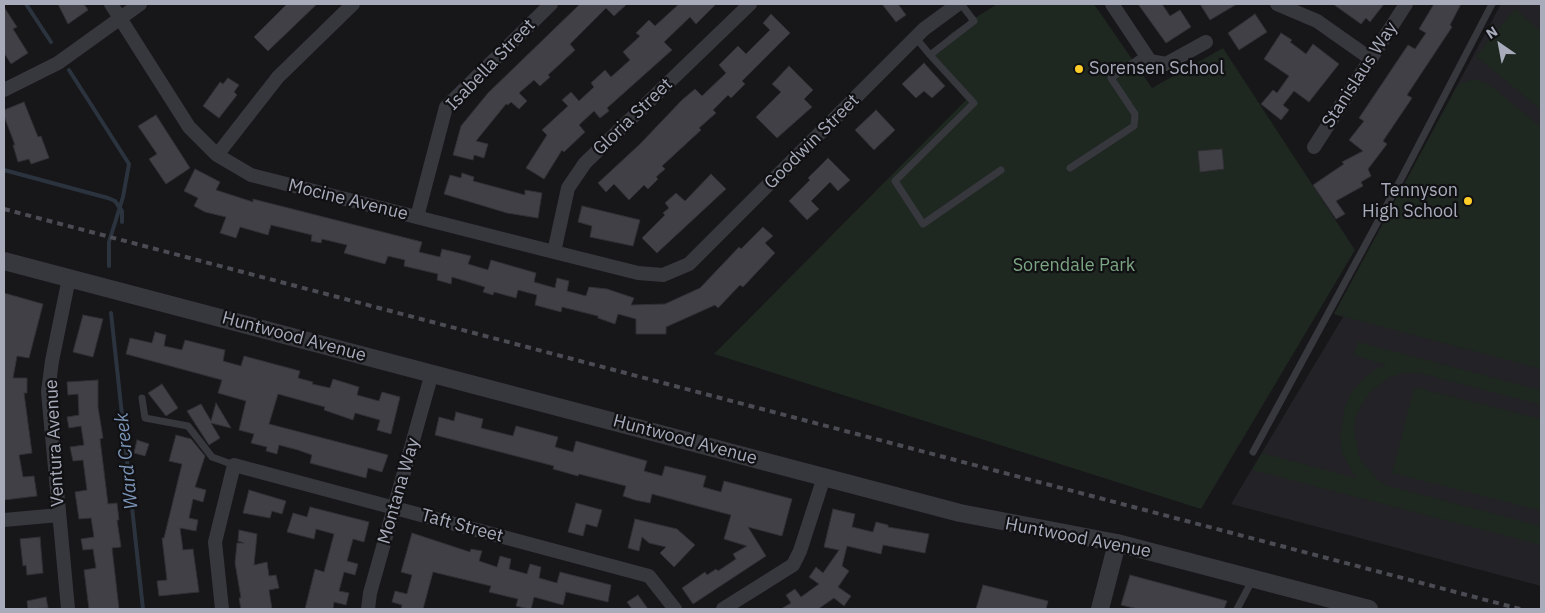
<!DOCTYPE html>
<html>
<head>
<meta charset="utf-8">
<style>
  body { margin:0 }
  #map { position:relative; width:1545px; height:613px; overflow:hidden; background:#171619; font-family:"IBM Plex Sans",sans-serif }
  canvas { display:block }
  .frame { position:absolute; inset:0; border:5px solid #a7abba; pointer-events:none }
  .north { position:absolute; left:1475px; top:20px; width:50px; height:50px; -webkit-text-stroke:4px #111114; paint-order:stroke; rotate:327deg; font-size:14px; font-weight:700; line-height:20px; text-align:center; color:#a7abba }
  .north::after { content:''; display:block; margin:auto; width:18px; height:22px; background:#a7abba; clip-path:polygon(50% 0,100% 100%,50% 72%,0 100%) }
</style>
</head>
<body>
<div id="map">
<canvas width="1545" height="613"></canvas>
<div class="frame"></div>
<div class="north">N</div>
</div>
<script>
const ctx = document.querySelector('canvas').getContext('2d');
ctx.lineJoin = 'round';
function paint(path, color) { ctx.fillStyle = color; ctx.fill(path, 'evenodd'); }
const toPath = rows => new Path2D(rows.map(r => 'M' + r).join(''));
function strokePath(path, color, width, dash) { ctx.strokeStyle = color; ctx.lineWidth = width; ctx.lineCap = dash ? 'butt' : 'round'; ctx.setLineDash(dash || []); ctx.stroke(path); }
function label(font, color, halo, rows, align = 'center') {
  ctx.font = font + ' "IBM Plex Sans",sans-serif'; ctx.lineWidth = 4.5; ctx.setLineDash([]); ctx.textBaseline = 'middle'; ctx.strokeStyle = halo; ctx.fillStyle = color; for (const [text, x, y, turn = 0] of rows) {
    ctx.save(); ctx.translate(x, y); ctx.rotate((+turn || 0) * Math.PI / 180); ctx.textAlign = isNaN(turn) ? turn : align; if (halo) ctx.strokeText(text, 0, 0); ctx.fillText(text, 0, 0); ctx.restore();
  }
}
paint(toPath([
  [1501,4,1541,4,1541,586,1231,504,1343,317,1334,314]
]), '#232226');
paint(toPath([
  [997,4,1094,4,1152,88,1223,48,1355,250,1201,509,714,354,966,100,928,57,951,33],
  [1515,9,1541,31,1541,110,1476,56],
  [1475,79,1490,85,1541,127,1541,369,1334,314,1456,88,1461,83],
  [1358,342,1541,390,1541,405,1419,373,1404,373,1390,377,1370,392,1356,415,1354,430,1360,459,1378,480,1389,486,1541,526,1541,545,1252,470,1262,453,1356,478,1342,453,1340,436,1345,407,1351,393,1362,380,1374,370,1387,365,1353,355],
  [1414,387,1541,419,1541,511,1392,473]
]), '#1e2720');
strokePath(toPath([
  [26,4,51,42],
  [69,70,129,164,123,197,109,242,109,266],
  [4,170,108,198,115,201,122,211,122,222],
  [111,313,143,609]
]), '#2b343e', 4);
const building = toPath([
  [58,4,84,4,88,10,68,24,58,4],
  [287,4,317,4,268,51,254,37,287,4],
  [580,4,627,4,614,16,606,8,570,44,575,50,548,75,550,77,540,86,534,80,519,93,527,101,519,109,511,102,508,105,506,104,476,141,488,144,484,158,474,155,473,160,453,155,461,126,488,93,580,4],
  [679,4,716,4,696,24,690,17,664,42,672,50,607,108,609,111,600,118,594,111,579,125,585,132,564,152,562,150,544,179,526,168,547,135,542,130,568,106,562,100,571,92,579,101,594,87,591,83,605,70,611,77,630,60,623,52,640,36,636,33,649,20,655,26,679,4],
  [882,4,898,4,906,15,896,22,882,4],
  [1138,4,1162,4,1170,16,1180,10,1191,27,1166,43,1138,4],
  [1200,4,1237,4,1210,20,1200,4],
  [1333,4,1384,4,1370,22,1366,18,1361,24,1333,4],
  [1434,4,1461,4,1450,25,1452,27,1407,95,1412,98,1383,141,1387,144,1368,169,1371,176,1361,182,1363,186,1336,201,1345,214,1336,219,1313,185,1344,164,1342,162,1363,151,1349,140,1364,121,1359,118,1408,45,1415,49,1426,33,1419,29,1434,4],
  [4,7,17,27,13,29,28,53,11,64,4,53,4,7],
  [771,14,790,33,742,81,745,84,731,98,728,95,713,110,716,113,699,128,701,130,662,166,665,169,656,177,658,179,648,189,644,185,629,200,614,184,606,192,598,183,640,144,682,100,695,89,702,96,726,73,719,65,738,46,746,54,770,30,763,23,771,14],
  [1255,14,1267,32,1239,50,1228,33,1255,14],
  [1281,33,1292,40,1290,42,1306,54,1313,44,1339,64,1309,102,1294,91,1283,105,1289,110,1281,120,1261,104,1273,90,1277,93,1289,76,1264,59,1281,33],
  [924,63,945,86,932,98,924,91,916,98,902,84,924,63],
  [789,66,813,90,804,99,812,107,777,138,756,117,781,92,772,84,789,66],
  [228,78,239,85,234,92,237,95,219,118,203,106,220,82,223,84,228,78],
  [24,102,38,137,41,136,49,158,31,164,29,159,18,162,13,145,15,145,4,116,4,110,24,102],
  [876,110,895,130,874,150,855,130,876,110],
  [156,115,190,168,166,184,149,159,157,154,138,126,156,115],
  [1222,149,1224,169,1200,172,1198,151,1222,149],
  [828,158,850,180,838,191,830,182,811,201,819,209,807,220,789,201,810,180,808,178,828,158],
  [195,169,220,182,216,190,253,202,253,199,422,242,419,252,440,257,442,249,471,256,468,264,488,270,491,260,536,273,534,282,555,288,557,278,569,281,567,291,586,296,589,287,607,289,634,298,631,305,665,304,700,288,739,247,741,249,763,227,773,236,765,243,775,253,743,287,740,285,718,308,715,305,666,327,666,334,636,334,636,319,618,314,615,324,598,318,598,316,562,307,561,312,535,305,537,295,518,290,516,298,494,292,493,295,483,292,485,287,452,277,451,284,437,280,438,274,404,266,405,260,388,256,385,264,344,253,347,245,322,239,321,243,311,241,312,235,271,225,268,235,240,227,236,238,220,233,226,217,205,212,194,206,198,198,184,191,195,169],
  [462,173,474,177,473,181,525,195,525,190,542,193,538,218,507,213,444,194,450,175,461,178,462,173],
  [711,174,726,189,657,253,642,238,665,215,663,213,669,208,665,203,676,193,685,201,711,174],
  [582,206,640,220,633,246,590,237,592,226,578,222,582,206],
  [4,293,43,304,29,358,17,356,13,378,27,378,27,393,24,393,32,453,19,455,23,477,34,476,37,496,4,500,4,293],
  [83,315,103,319,93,357,73,352,83,315],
  [155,332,166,335,164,346,182,350,185,340,225,350,223,361,241,366,244,356,300,371,298,378,313,382,312,384,330,388,333,379,359,387,357,395,379,401,382,392,400,397,391,434,377,430,380,420,355,413,353,420,324,410,325,407,278,394,269,424,388,455,382,472,368,468,366,478,310,463,312,455,298,450,279,445,277,454,266,451,267,447,251,443,254,434,239,430,246,401,218,393,222,380,126,354,130,338,152,343,155,332],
  [98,380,98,407,103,438,100,439,108,504,117,503,119,520,117,520,121,547,112,548,119,609,89,609,84,570,96,568,93,549,83,550,81,539,94,537,91,518,79,519,75,492,87,490,83,460,73,461,70,447,84,445,81,426,69,428,67,417,79,415,78,394,68,395,67,382,98,380],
  [162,384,178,408,166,416,148,393,162,384],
  [216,403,231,428,211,423,220,438,209,445,187,411,201,404,211,421,216,403],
  [456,412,483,419,481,428,513,436,516,426,558,437,555,447,573,452,576,441,647,461,644,471,662,476,665,466,706,476,703,487,721,492,724,481,792,499,782,536,748,527,766,556,693,604,682,588,705,572,707,575,716,569,718,571,736,559,733,554,747,546,724,539,731,515,652,494,650,503,635,500,623,496,626,486,579,474,578,476,553,469,554,466,435,435,439,417,454,421,456,412],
  [176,435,191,439,205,456,195,487,206,490,203,502,193,499,189,518,198,520,196,531,180,528,183,550,193,549,199,592,159,596,157,581,167,580,162,538,164,538,182,464,169,461,176,435],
  [137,440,149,444,145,456,134,453,137,440],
  [249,490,286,501,282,514,272,511,270,518,243,513,249,490],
  [576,503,602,510,597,527,586,524,583,536,568,532,576,503],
  [310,507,369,522,364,542,353,539,347,561,358,564,355,575,344,572,339,591,349,593,346,605,334,602,333,609,305,609,315,569,324,572,334,534,316,529,314,539,287,532,293,513,307,517,310,507],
  [833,509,855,514,852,527,873,532,876,522,888,525,888,527,929,534,925,553,883,545,881,554,847,546,842,566,849,571,838,587,851,596,844,606,834,598,818,609,781,609,791,603,786,595,795,589,801,597,819,584,809,577,816,567,823,573,839,550,824,547,833,509],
  [635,519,677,529,695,545,674,567,660,553,666,547,649,543,642,537,639,551,628,548,635,519],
  [239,530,257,534,254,565,267,562,269,576,276,575,279,588,269,590,272,609,241,609,239,598,241,598,235,563,237,543,244,543,238,541,239,530],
  [412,533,470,552,471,549,482,551,479,561,497,567,500,556,511,559,509,569,527,574,530,564,541,567,539,578,557,583,560,572,611,585,608,602,566,592,563,605,534,597,531,609,529,609,516,606,518,599,489,592,491,586,433,572,423,609,401,609,402,605,392,602,395,591,407,594,412,575,401,572,412,533],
  [40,537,43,573,27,575,26,565,23,566,20,539,40,537],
  [1130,575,1227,601,1224,609,1138,609,1121,605,1130,575],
  [983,585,1048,601,1046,609,976,609,983,585],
  [638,595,648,609,632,609,627,602,638,595],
  [46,597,48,608,28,609,27,601,46,597]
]);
paint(building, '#404046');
strokePath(building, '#313035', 1);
strokePath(toPath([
  [916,38,930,55,974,21,961,4],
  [930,55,974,103,895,181,923,224,1001,170],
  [1070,168,1134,126,1135,114,1111,78,1146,54],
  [142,398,145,418,188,426,212,457,234,465],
  [1253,452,1401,179,1492,4],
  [1237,609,1253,579]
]), '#37373e', 7);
strokePath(toPath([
  [111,4,189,127,217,155,251,175,554,252,638,273,663,275,689,264,924,29,958,4],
  [1112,4,1150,61,1166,64,1206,42],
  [1277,4,1317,21,1371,59],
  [4,90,58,63,140,4],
  [1314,147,1406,4],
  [217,155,278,77,353,4],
  [417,217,446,107,551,4],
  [554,252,568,188,585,163,750,4],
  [4,520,59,515],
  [68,609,48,392,52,361,69,278],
  [222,609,215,542,234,465,649,576,675,609],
  [368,609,370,593,432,373],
  [723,609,793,565,800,551,824,477]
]), '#37373e', 14);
strokePath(toPath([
  [4,261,960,513,1117,543,1369,609],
  [1100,609,1117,543]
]), '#37373e', 18);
strokePath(toPath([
  [4,209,1520,609]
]), '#4a4b53', 4, [6, 5]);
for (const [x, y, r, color] of [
  [1079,69,5,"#ffcd28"],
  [1468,201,5,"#ffcd28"]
]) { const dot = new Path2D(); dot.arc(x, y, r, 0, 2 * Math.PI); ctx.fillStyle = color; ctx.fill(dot); strokePath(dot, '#111114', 2); }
label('18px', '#a7abba', '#111114', [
  ["Isabella Street",491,65,-46],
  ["Stanislaus Way",1360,75,-57],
  ["Gloria Street",633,117,-44],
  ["Goodwin Street",812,142,-45],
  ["Mocine Avenue",348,200,14],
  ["Huntwood Avenue",294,337,15],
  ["Huntwood Avenue",685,440,15],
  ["Ventura Avenue",55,443,-93],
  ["Montana Way",399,491,-74],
  ["Taft Street",462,526,15],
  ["Huntwood Avenue",1078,538,11]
]);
label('18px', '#a7abba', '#111114', [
  ["Sorensen School",1089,69],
  ["Tennyson",1458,191,"right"],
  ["High School",1458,212,"right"]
], 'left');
label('18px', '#7ca683', '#111114', [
  ["Sorendale Park",1074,266]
]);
label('italic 19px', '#7b95b8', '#111114', [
  ["Ward Creek",127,461,-96]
]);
</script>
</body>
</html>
